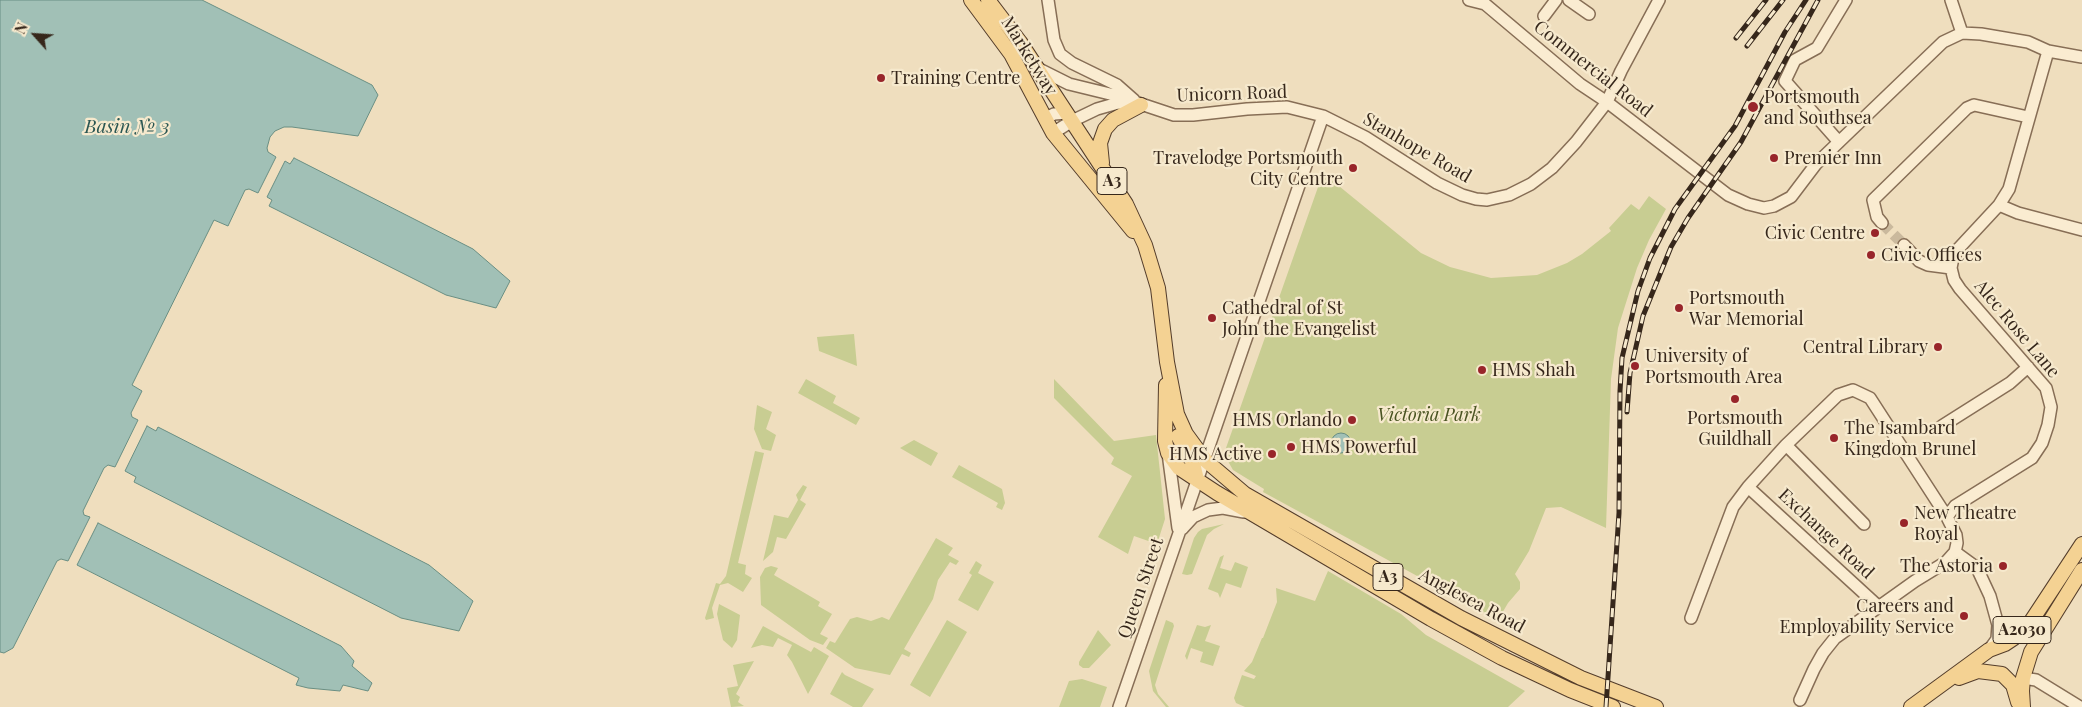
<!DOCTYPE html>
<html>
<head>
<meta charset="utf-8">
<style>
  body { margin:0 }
  #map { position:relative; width:2082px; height:707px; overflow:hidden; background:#efdebe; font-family:"Playfair Display",serif }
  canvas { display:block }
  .north { position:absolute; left:10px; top:10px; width:50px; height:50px; -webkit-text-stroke:4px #f6e9cd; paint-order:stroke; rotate:296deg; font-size:14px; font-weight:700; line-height:20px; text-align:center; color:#36271b }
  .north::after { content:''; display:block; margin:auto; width:18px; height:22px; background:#36271b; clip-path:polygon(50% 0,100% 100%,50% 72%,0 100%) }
</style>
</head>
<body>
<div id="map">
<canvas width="2082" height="707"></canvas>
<div class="north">N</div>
</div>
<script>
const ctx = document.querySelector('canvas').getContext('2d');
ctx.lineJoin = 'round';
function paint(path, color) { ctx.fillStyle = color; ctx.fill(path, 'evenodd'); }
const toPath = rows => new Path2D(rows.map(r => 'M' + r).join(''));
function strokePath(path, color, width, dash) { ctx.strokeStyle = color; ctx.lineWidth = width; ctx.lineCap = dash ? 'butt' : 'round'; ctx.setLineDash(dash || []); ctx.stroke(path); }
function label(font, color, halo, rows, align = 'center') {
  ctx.font = font + ' "Playfair Display",serif'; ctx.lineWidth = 4.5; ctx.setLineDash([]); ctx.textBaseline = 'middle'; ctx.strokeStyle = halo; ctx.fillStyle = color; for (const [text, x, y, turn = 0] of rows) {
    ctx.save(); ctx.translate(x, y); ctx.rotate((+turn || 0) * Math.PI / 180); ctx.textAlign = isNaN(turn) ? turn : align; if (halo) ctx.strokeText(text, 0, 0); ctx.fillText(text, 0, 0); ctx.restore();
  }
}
paint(toPath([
  [1323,173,1421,253,1450,267,1491,278,1537,275,1567,263,1582,254,1611,231,1609,228,1631,204,1639,210,1649,196,1666,209,1649,240,1637,268,1618,328,1611,379,1606,528,1561,507,1546,508,1529,551,1515,574,1520,582,1520,589,1508,603,1498,620,1263,492,1264,489,1233,470,1225,456,1226,448],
  [854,334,857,366,819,351,817,337],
  [806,379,836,396,833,403,860,418,856,425,798,393],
  [1054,379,1114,441,1156,435,1165,519,1157,544,1134,536,1128,554,1098,537,1132,476,1111,464,1114,458,1054,398],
  [757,405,772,412,766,429,776,435,771,451,762,449,754,429],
  [914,440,938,453,931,466,900,448],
  [755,451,764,453,738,563,746,565,745,574,752,578,743,592,728,583,720,585,712,608,714,618,706,620,705,618,716,583,720,584,726,576],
  [959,465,1002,489,1005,503,1002,510,996,507,998,503,952,477],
  [803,485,807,487,800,500,806,504,786,539,777,537,773,552,763,561,774,515,788,518,798,500,796,495],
  [1224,524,1214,529,1207,535,1192,574,1187,575,1182,574,1194,538,1198,532,1202,529],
  [936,538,953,548,948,555,959,561,956,565,950,562,938,580,933,599,904,649,911,653,909,657,902,654,890,675,855,668,826,648,830,641,835,643,850,619,857,617,871,621,882,617,889,620],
  [1224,555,1220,568,1231,571,1235,562,1248,567,1241,588,1226,583,1220,598,1218,593,1208,589,1220,557],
  [976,561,982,565,978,573,994,582,978,611,958,600,972,575,969,573],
  [771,566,778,568,774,575,820,602,818,606,832,614,820,634,828,638,823,645,810,640,761,605,760,577,765,568],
  [1328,571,1401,614,1426,635,1525,691,1508,707,1245,707,1236,703,1234,698,1242,675,1254,679,1256,676,1244,671,1252,662,1262,638,1263,638,1277,602,1276,588,1315,601],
  [719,604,740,615,737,640,732,648,723,640,717,614],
  [947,620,967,632,930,697,910,685],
  [1166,620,1173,623,1174,626,1155,685,1158,694,1169,707,1166,707,1153,691,1149,671],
  [1197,625,1205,627,1211,625,1205,641,1220,646,1213,666,1200,662,1203,652,1191,648,1187,660,1185,656],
  [763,626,811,652,814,647,829,656,808,694,792,662,787,655,792,645,778,638,773,647,762,645,751,648],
  [1098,630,1111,645,1089,668,1083,668,1079,665,1079,662],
  [754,661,736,694,740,697,738,702,744,706,731,707,727,688,738,686,733,665],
  [842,672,845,675,874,689,862,707,853,707,830,694],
  [1082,679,1107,687,1100,707,1059,707,1069,681]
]), '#c8cd92');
const water = toPath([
  [0,0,202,0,372,85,378,95,358,136,292,127,284,127,275,131,270,137,267,148,268,152,276,157,258,193,249,189,245,190,228,226,214,220,132,385,142,391,131,413,132,417,138,420,115,467,108,465,104,468,83,511,84,515,90,517,68,561,61,559,57,561,13,648,4,653,0,652,0,0],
  [294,158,473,249,510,281,496,308,446,295,269,206,272,200,267,197,285,161,290,164,294,158],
  [147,426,156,431,158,427,429,565,473,601,459,631,401,618,134,482,136,477,125,471,147,426],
  '1331 443a10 10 0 1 1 20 0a10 10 0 1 1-20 0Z',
  [98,523,341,646,354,661,352,666,372,683,368,691,343,685,340,691,308,688,296,685,299,678,77,565,98,523]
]);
paint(water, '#a1c0b6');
strokePath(water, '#698e83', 1);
strokePath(toPath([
  [1882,223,1904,245]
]), '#cab99d', 11, [11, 5.5]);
const minor = toPath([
  [1048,0,1054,40,1060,54,1072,63,1117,85,1134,100],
  [1469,0,1485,4,1580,84,1607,102,1728,195,1748,204,1764,208,1774,206,1791,197,1816,164,1943,42,1962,33,1981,34,2028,42,2048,51,2082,57],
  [1569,0,1589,14],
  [1951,0,1962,33],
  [1544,16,1556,0],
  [1039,69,1069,84,1114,95,1174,115,1193,115,1247,109,1287,107,1323,116,1365,137,1437,183,1462,195,1476,199,1487,200,1509,195,1531,184,1552,168,1576,142,1607,102,1621,71,1659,0],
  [1046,118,1054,114,1067,113],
  [1053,133,1072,121,1097,109,1118,103,1130,104],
  [1839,142,1785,81,1795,60,1817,48,1846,0],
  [1999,205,2018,213,2082,230],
  [1882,223,1877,217,1873,200,1967,108,1974,105,2028,117],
  [1904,245,1919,261,1928,265,1951,268],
  [1942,426,2010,383,2028,367],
  [1786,445,1864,524],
  [1168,453,1178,528],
  [1748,487,1879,607],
  [1947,517,1955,506,2032,458,2042,443,2048,425,2051,407,2046,388,1960,289,1954,280,1951,268,1953,258,1959,248,1999,205,2009,189,2048,51],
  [1182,529,1193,517,1208,510,1223,508,1244,512],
  [1955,552,1977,568,1990,596,1998,625,1997,639,1989,650],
  [1691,618,1733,507,1748,487,1786,445,1838,395,1853,390,1870,398,1947,517,1956,535,1957,543,1955,552,1946,562,1915,581,1835,638,1823,653,1814,669,1800,700],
  [2023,678,2036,680,2080,707],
  [1119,707,1323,116]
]);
const major = toPath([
  [971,0,1011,54,1053,133,1133,231],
  [988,0,1020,42,1126,204,1145,245,1158,288,1167,362,1177,414,1186,434,1205,460,1245,494,1461,618,1581,678,1656,707],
  [1102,163,1100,143,1105,129,1113,120,1141,105],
  [1166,385,1165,441,1168,453,1179,468,1217,493,1431,619,1502,658,1570,690,1613,707],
  [1178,436,1193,463,1197,480],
  [1959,678,1978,671,2002,674,2013,685,2018,702],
  [1911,707,1989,650,2005,644,2014,638,2030,623,2082,544],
  [2023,707,2022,691,2023,678,2031,652,2082,570]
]);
strokePath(minor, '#876e56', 14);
strokePath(major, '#543d2b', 16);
strokePath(minor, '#faecd1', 11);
strokePath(major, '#f4d293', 14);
const rail = toPath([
  [1736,38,1766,0],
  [1747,46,1783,0],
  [1627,412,1630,373,1643,316,1671,247,1688,218,1741,142,1818,0],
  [1606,707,1619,513,1620,391,1622,358,1638,291,1650,258,1675,209,1735,126,1785,32,1806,0]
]);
strokePath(rail, '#36271b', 5);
strokePath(rail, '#f6e9cd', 3, [9]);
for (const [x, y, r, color] of [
  [881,78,5,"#98252a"],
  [1753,107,6,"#98252a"],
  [1774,158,5,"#98252a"],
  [1353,168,5,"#98252a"],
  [1875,233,5,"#98252a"],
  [1871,255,5,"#98252a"],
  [1679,308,5,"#98252a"],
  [1212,318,5,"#98252a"],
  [1938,347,5,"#98252a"],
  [1635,366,5,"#98252a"],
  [1482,370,5,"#98252a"],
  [1735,399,5,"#98252a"],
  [1352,420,5,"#98252a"],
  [1834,438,5,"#98252a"],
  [1291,447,5,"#98252a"],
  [1272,454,5,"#98252a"],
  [1904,523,5,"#98252a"],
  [2003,566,5,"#98252a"],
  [1964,616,5,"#98252a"]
]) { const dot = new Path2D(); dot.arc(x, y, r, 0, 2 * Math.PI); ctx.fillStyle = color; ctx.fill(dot); strokePath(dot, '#f6e9cd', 2); }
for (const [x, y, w] of [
  [1112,181,30],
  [1388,577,30],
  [2022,630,58]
]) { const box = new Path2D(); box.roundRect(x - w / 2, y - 13.5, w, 27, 4); ctx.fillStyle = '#f6e9cd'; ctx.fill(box); strokePath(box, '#36271b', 1); }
label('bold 16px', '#36271b', null, [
  ["A3",1112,181],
  ["A3",1388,577],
  ["A2030",2022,630]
]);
label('18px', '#36271b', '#f6e9cd', [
  ["Marketway",1029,56,58],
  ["Commercial Road",1593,69,38],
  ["Unicorn Road",1232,94,-2],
  ["Stanhope Road",1417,148,30],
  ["Alec Rose Lane",2017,329,50],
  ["Exchange Road",1826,534,43],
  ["Queen Street",1141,588,-71],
  ["Anglesea Road",1472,601,28]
]);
label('18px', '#36271b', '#f6e9cd', [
  ["Training Centre",891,78],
  ["Portsmouth",1764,97],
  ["and Southsea",1764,118],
  ["Travelodge Portsmouth",1343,158,"right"],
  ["City Centre",1343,179,"right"],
  ["Premier Inn",1784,158],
  ["Civic Centre",1865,233,"right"],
  ["Civic Offices",1881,255],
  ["Portsmouth",1689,298],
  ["War Memorial",1689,319],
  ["Cathedral of St",1222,308],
  ["John the Evangelist",1222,329],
  ["Central Library",1928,347,"right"],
  ["University of",1645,356],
  ["Portsmouth Area",1645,377],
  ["HMS Shah",1492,370],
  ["Portsmouth",1735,418,"center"],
  ["Guildhall",1735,439,"center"],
  ["HMS Orlando",1342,420,"right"],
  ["The Isambard",1844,428],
  ["Kingdom Brunel",1844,449],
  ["HMS Powerful",1301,447],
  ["HMS Active",1262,454,"right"],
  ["New Theatre",1914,513],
  ["Royal",1914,534],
  ["The Astoria",1993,566,"right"],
  ["Careers and",1954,606,"right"],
  ["Employability Service",1954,627,"right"]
], 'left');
label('italic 18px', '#495321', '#f6e9cd', [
  ["Victoria Park",1429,415]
]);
label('italic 19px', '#2a5652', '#f6e9cd', [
  ["Basin № 3",127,127]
]);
</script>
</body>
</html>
